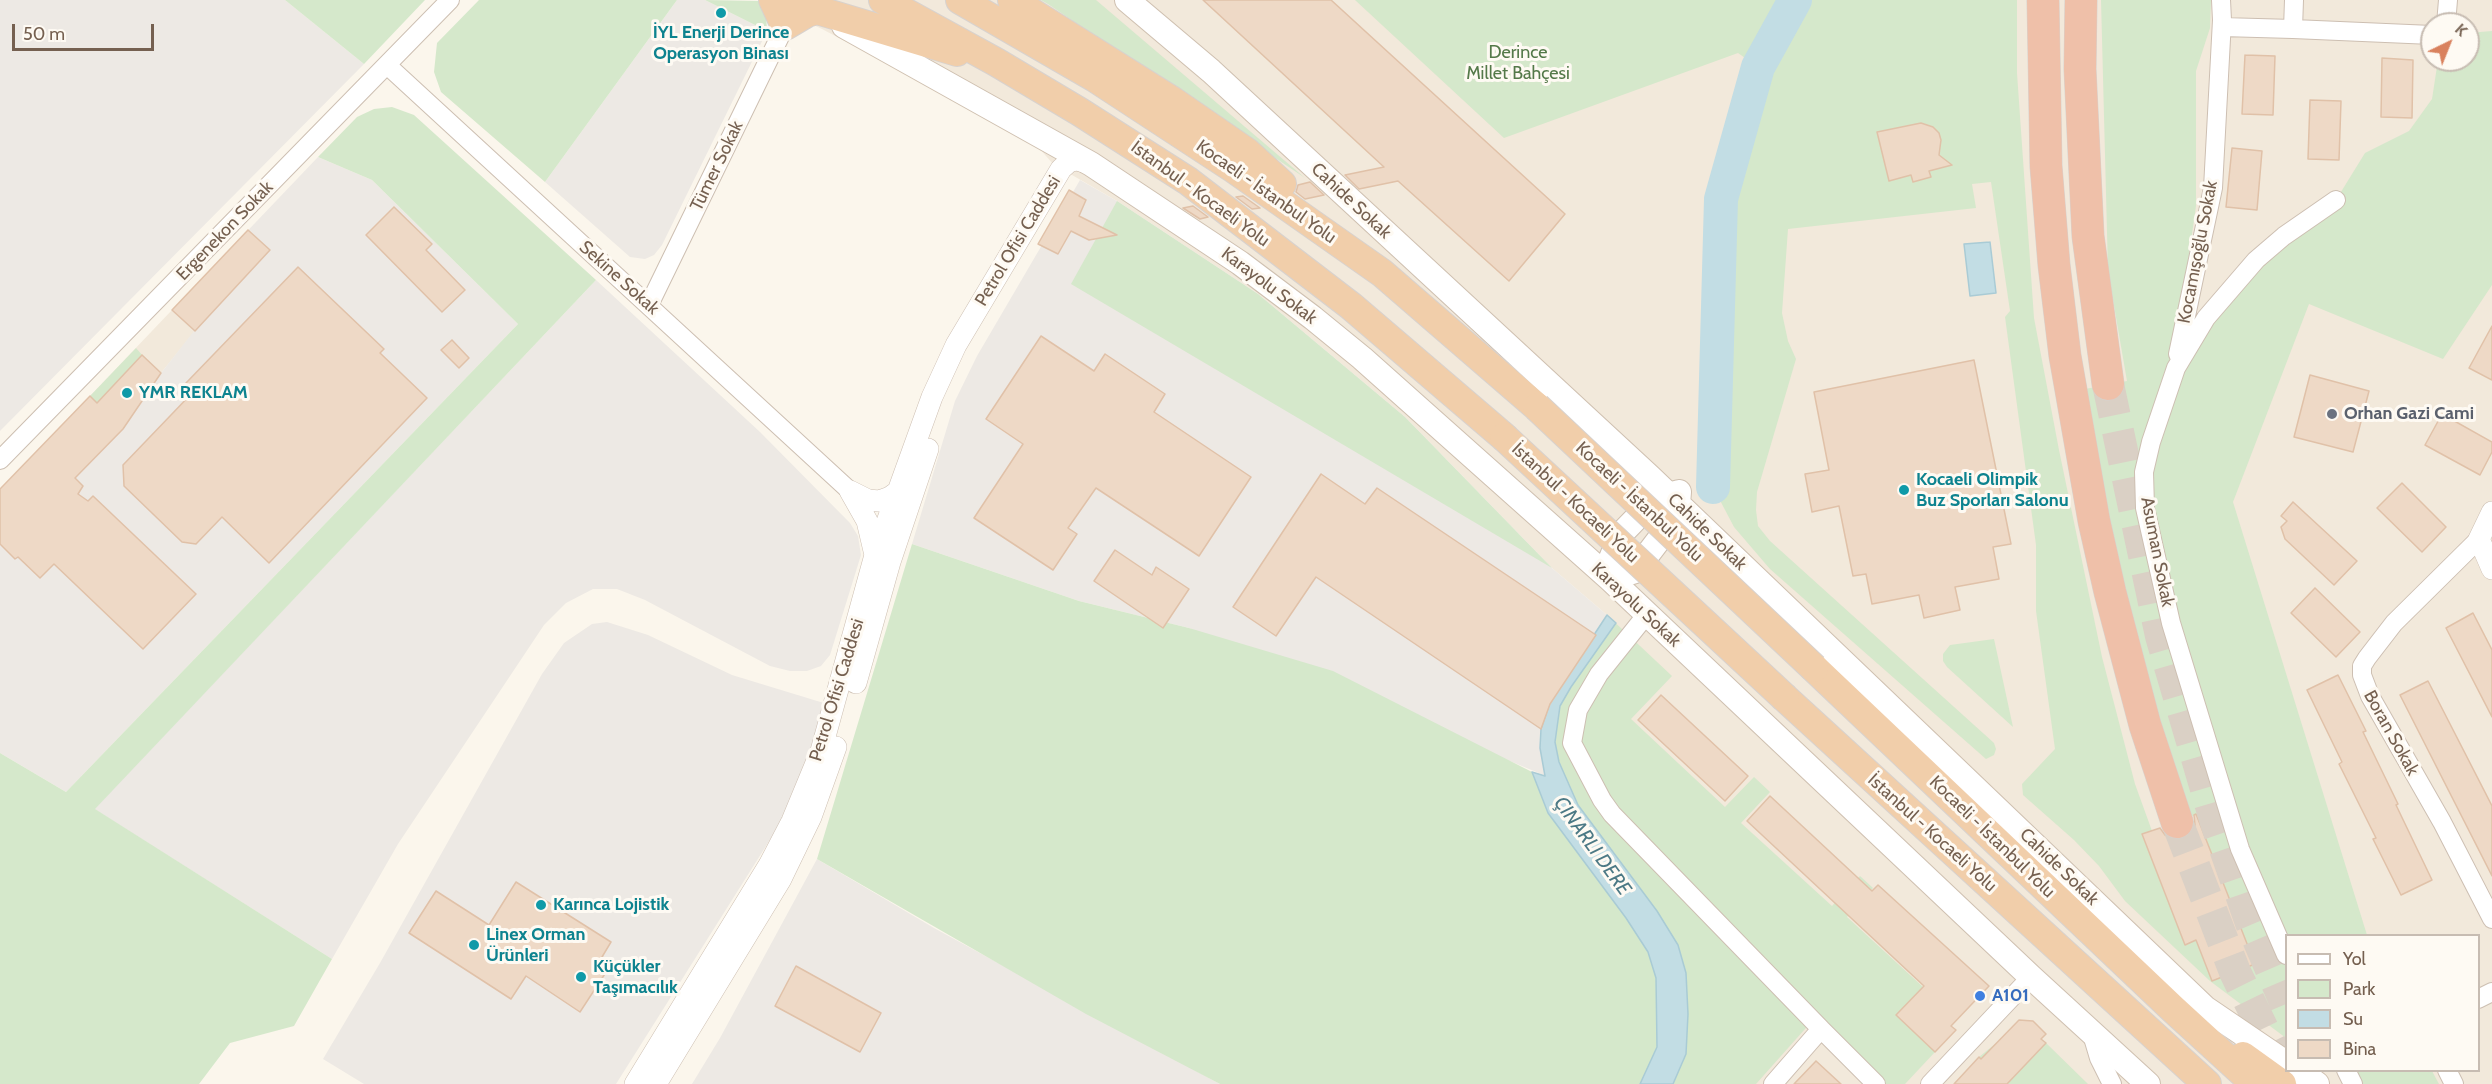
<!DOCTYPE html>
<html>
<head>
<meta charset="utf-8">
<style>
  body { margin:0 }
  #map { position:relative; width:2492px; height:1084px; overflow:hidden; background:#fbf6ec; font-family:Cabin,sans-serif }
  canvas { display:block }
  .legend { position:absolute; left:2285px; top:934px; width:195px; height:138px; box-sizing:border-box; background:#fefaf3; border:2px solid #c7bcb2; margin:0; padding:8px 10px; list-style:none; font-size:18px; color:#756050 }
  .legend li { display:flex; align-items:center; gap:12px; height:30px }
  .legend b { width:30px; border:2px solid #c7bcb2 }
  .north { position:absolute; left:2420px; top:12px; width:60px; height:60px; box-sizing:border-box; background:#fefaf3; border:2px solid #c7bcb2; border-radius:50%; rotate:43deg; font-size:16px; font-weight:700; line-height:24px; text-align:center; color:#756050 }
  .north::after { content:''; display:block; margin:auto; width:21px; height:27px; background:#d9815d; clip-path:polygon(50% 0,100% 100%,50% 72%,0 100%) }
  .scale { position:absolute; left:12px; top:24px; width:142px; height:27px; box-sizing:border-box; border:3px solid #756050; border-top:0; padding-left:8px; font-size:18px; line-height:21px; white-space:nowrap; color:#756050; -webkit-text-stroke:4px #fefaf3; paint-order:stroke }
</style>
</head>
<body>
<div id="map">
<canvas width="2492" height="1084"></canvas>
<ul class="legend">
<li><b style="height:8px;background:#fff"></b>Yol</li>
<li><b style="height:16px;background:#d5e8cb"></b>Park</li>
<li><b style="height:16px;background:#c2dde4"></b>Su</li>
<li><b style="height:16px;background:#eed9c6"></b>Bina</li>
</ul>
<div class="north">K</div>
<div class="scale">50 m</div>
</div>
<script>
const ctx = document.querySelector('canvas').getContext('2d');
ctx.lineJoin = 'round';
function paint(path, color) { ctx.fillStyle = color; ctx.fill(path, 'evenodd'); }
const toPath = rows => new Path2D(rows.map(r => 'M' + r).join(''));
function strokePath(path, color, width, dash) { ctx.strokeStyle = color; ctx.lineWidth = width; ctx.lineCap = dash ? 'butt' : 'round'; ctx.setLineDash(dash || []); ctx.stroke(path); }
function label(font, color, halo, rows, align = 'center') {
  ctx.font = font + ' Cabin,sans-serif'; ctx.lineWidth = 6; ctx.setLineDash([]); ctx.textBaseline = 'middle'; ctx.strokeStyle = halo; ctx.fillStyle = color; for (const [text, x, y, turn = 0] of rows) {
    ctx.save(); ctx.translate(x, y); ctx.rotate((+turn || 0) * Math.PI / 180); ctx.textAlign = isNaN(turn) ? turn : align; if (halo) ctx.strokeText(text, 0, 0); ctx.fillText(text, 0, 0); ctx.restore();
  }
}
paint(toPath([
  [758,0,2492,0,2492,1084,1658,1084,1607,615,1552,568,1405,417,1258,294,1117,201,1053,164,1032,140,822,29],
  [2432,24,2468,24,2468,60,2432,60],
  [2286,936,2478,936,2478,1070,2286,1070],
  [172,310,195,331,161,373,123,429,90,396]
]), '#f2e9db');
paint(toPath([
  [0,0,285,0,364,64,0,431],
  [677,0,705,0,767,31,662,245,654,255,645,259,630,257,545,182],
  [318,157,372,180,518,324,66,792,0,753,0,489,90,396,123,429,161,373,194,331,172,310],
  [1080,180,1117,201,1258,294,1405,417,1552,568,1607,615,1540,748,1546,776,1189,628,1079,601,912,544,955,401,977,356],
  [596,280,760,432,850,523,858,536,861,555,830,655,821,666,807,671,790,671,770,666,645,600,617,589,593,589,566,603,544,625,398,844,332,959,94,809],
  [607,622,648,635,732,675,827,704,819,739,778,827,616,1084,364,1084,323,1059,380,963,542,674,564,643,592,624],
  [817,859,934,928,1220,1084,692,1084,720,1038]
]), '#ede9e4');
paint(toPath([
  [285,0,425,0,364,64],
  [479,0,677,0,545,182,441,92,434,72,437,43],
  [705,0,760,1,766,14,767,31],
  [1041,0,1096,0,1305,178,1048,4],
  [1355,0,2017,0,2017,73,2034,318,2059,450,2102,657,2135,784,2152,831,2142,835,2185,944,2196,940,2213,981,2255,964,2196,815,2189,817,2159,730,2109,527,2085,389,2127,381,2108,271,2101,0,2211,0,2210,28,2196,71,2196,206,2178,332,2176,366,2231,288,2336,200,2365,153,2409,131,2432,99,2438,60,2468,60,2468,33,2492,31,2492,285,2443,359,2309,304,2233,502,2367,935,2286,936,2284,963,2286,968,2286,1038,2210,981,2125,901,2099,866,2074,840,2023,795,2022,784,2055,749,2036,611,2036,545,2005,317,2010,311,1991,182,1972,184,1976,208,1788,229,1782,313,1788,341,1796,359,1757,492,1756,510,1758,526,1770,541,1994,743,1996,749,1994,755,1986,759,1770,569,1734,527,1713,487,1724,197,1758,67,1738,53,1504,138],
  [392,107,414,115,596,280,95,809,332,959,294,1026,230,1043,199,1084,0,1084,0,753,66,792,518,324,372,180,318,157,357,117,374,109],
  [1117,201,1258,294,1405,417,1552,568,1071,284],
  [136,348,142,355,97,403,90,396],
  [912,544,1079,601,1189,628,1333,671,1532,772,1546,776,1541,729,1607,615,1672,676,1631,719,1725,807,1754,777,1770,792,1741,823,1832,906,1860,876,1873,888,1847,917,1923,987,1897,1016,1935,1052,1905,1084,1876,1084,1813,1020,1756,1084,1220,1084,1086,1014,817,859],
  [1994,639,2013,727,1947,667,1943,661,1943,654,1950,645],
  [2000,1040,2026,1064,2046,1043,2088,1084,2008,1084,1979,1057],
  [2346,1071,2432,1071,2439,1084,2353,1084]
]), '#d5e8cb');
const water = toPath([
  [1990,242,1996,293,1970,296,1964,244,1990,242],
  [1607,615,1616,623,1571,687,1560,706,1555,742,1559,762,1578,805,1657,911,1678,945,1686,973,1688,1014,1686,1054,1673,1084,1640,1084,1657,1047,1656,978,1648,952,1626,918,1548,813,1532,772,1545,776,1540,748,1541,729,1550,702,1607,615]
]);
paint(water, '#c2dde4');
strokePath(water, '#a9cbd5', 1.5);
strokePath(toPath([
  [1713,487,1721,199,1758,67,1795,0]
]), '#c2dde4', 34);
const building = toPath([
  [1203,0,1331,0,1565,214,1509,281,1398,181,1359,189,1345,175,1384,167,1203,0],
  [2245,55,2275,56,2273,115,2242,114,2245,55],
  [2382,58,2413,60,2412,118,2381,117,2382,58],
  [2310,100,2341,101,2339,160,2308,159,2310,100],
  [1921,123,1933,127,1939,133,1941,140,1939,155,1952,165,1929,171,1931,177,1913,182,1911,175,1889,181,1877,132,1921,123],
  [2232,148,2262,151,2257,210,2226,207,2232,148],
  [1310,182,1324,195,1305,199,1296,192,1298,185,1310,182],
  [1069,190,1086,200,1079,216,1117,235,1089,240,1071,231,1058,254,1038,244,1069,190],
  [1243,196,1260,208,1252,209,1236,197,1243,196],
  [1193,206,1208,217,1200,219,1183,208,1193,206],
  [394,207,432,244,426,250,465,290,442,312,366,235,394,207],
  [248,230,270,250,195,331,172,310,248,230],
  [298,267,384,349,380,353,427,398,269,563,222,517,196,544,182,542,124,486,123,465,194,391,186,383,298,267],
  [2492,326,2492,380,2469,368,2492,326],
  [1041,336,1094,371,1105,354,1165,394,1154,412,1251,477,1199,556,1096,488,1068,528,1077,534,1053,570,974,518,1023,444,986,419,1041,336],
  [452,340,469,358,459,368,441,350,452,340],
  [142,355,161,373,123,429,75,478,83,486,78,494,88,501,93,496,196,594,143,649,54,564,40,578,18,557,15,559,0,544,0,489,90,396,97,403,142,355],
  [1974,360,2011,544,1993,547,1999,579,1955,587,1960,610,1924,618,1919,595,1872,604,1866,574,1853,576,1839,506,1812,512,1805,474,1829,470,1814,392,1974,360],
  [2310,375,2369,391,2353,452,2294,437,2310,375],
  [2442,414,2492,442,2492,452,2480,475,2425,445,2442,414],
  [1321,474,1365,504,1377,488,1596,635,1550,704,1541,729,1316,577,1276,636,1233,607,1321,474],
  [2402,483,2446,527,2422,552,2377,508,2402,483],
  [2293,502,2357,561,2334,585,2285,539,2281,527,2287,521,2281,516,2293,502],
  [1115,550,1152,575,1156,567,1189,589,1163,628,1094,581,1115,550],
  [2315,588,2360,632,2336,657,2291,613,2315,588],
  [2473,613,2492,650,2492,717,2446,628,2473,613],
  [2338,675,2366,731,2363,732,2398,804,2396,805,2432,880,2401,895,2373,839,2376,838,2339,764,2342,762,2307,690,2338,675],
  [2428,681,2492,806,2492,876,2400,695,2428,681],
  [1661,695,1748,776,1725,801,1638,720,1661,695],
  [1770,796,1872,891,1878,885,1989,986,1951,1026,1956,1030,1935,1052,1896,1015,1924,986,1747,821,1770,796],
  [2196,814,2255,964,2212,981,2196,940,2185,945,2142,834,2160,828,2165,835,2173,839,2183,839,2191,834,2195,825,2194,815,2196,814],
  [516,882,611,942,602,957,612,963,580,1012,526,976,511,999,409,933,436,891,489,925,516,882],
  [796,966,881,1013,860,1052,775,1006,796,966],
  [2019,1020,2033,1021,2046,1034,2041,1039,2046,1043,2007,1084,1954,1084,1979,1057,1981,1059,2019,1020],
  [1816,1061,1841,1084,1794,1084,1816,1061]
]);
paint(building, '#eed9c6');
strokePath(building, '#e0c1a8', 1.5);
strokePath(toPath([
  [2108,384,2161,636,2216,823,2251,923,2286,1004],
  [2177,822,2235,972,2284,1072]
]), '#dad0c5', 32, [32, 16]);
const minor = toPath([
  [2294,0,2293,29,2432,35],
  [2446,24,2448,0],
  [2222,27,2293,29],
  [388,66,850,491],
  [649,305,785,26],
  [2178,354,2213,188,2222,20,2221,0],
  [0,460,450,0],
  [2479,539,2394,623,2367,658,2362,666,2362,675,2370,696,2442,822,2492,919],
  [1647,614,1599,674,1578,710,1572,743,1602,800,1612,814,1821,1029,1773,1084],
  [2286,955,2240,849,2171,623,2145,508,2144,472,2151,442,2176,368,2206,318,2256,260,2284,236,2336,200],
  [2478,999,2492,992],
  [1821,1029,1876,1084],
  [2091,1031,2099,1058,2112,1084],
  [2346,1070,2353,1084],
  [2447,1070,2454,1084],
  [1930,1084,2031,977]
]);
const tertiary = toPath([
  [850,491,868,500,879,501,890,497,904,487],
  [850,491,867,521,875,555],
  [2492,512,2479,539,2492,569],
  [856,683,890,562,928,449],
  [635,1084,769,865,792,821,821,751,875,555,932,397,956,345,1061,169,1070,161,1077,160,1091,164],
  [656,1084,781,879,811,817,836,747]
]);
const secondary = toPath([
  [1127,0,1211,71,1650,477,2205,1008,2286,1063],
  [844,26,1091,164,1240,263,1313,318,1362,358,1610,579,2031,977,2148,1084],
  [1679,492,1677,516,1635,571,1610,579,1610,561,1621,534,1656,498,1679,492],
  [2298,1070,2317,1084]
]);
const trunk = toPath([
  [773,0,785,26,807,13,817,10],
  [793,0,817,10,957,52],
  [883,0,996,62,1080,112,1188,181,1351,306,1504,437],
  [960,0,1095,78,1234,169,1382,273,1537,407],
  [1012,0,1173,101,1247,152,1282,184],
  [1814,668,2173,1009,2255,1084],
  [1785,698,2207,1084],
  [2243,1056,2282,1084]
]);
const motorway = toPath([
  [2043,0,2046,166,2054,265,2065,356,2094,521,2110,592,2145,725,2177,822],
  [2081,0,2080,69,2088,236,2108,384]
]);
strokePath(minor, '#cdbfb2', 20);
strokePath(tertiary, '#cdbfb2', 22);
strokePath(secondary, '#cfc0b0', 26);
strokePath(trunk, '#d8d2ce', 30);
strokePath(motorway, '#d8d2ce', 33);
strokePath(minor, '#fff', 18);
strokePath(tertiary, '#fff', 21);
strokePath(secondary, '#fff', 24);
strokePath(trunk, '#f1ceaa', 28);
strokePath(motorway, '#efc0a9', 32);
const trunkBridge = toPath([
  [1537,407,1814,668],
  [1504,437,1785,698]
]);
strokePath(trunkBridge, '#d8d2ce', 30, []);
strokePath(trunkBridge, '#f1ceaa', 28);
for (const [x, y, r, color] of [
  [721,13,6,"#0f9aa8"],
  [127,393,6,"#0f9aa8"],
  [2332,414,6,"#6b7280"],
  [1904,490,6,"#0f9aa8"],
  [541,905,6,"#0f9aa8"],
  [474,945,6,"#0f9aa8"],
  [581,977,6,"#0f9aa8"],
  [1980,996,6,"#3f7fe0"]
]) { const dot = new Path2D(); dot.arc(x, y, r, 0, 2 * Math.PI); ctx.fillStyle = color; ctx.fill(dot); strokePath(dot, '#fefaf3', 2); }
label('bold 18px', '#0d838f', '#fefaf3', [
  ["İYL Enerji Derince",721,33,"center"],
  ["Operasyon Binası",721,54,"center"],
  ["YMR REKLAM",139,393],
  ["Kocaeli Olimpik",1916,480],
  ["Buz Sporları Salonu",1916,501],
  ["Karınca Lojistik",553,905],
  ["Linex Orman",486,935],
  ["Ürünleri",486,956],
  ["Küçükler",593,967],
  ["Taşımacılık",593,988]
], 'left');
label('18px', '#547949', '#fefaf3', [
  ["Derince",1518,53],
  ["Millet Bahçesi",1518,74]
]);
label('18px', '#756050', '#fefaf3', [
  ["Tümer Sokak",717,166,-64],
  ["Kocaeli - İstanbul Yolu",1266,192,35],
  ["İstanbul - Kocaeli Yolu",1200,194,36],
  ["Cahide Sokak",1351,201,43],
  ["Ergenekon Sokak",225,231,-46],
  ["Petrol Ofisi Caddesi",1018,241,-59],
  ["Kocamışoğlu Sokak",2198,252,-79],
  ["Sekine Sokak",619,278,42],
  ["Karayolu Sokak",1269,286,37],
  ["Kocaeli - İstanbul Yolu",1639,502,43],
  ["İstanbul - Kocaeli Yolu",1575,503,43],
  ["Cahide Sokak",1707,532,44],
  ["Asuman Sokak",2157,552,79],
  ["Karayolu Sokak",1636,605,43],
  ["Petrol Ofisi Caddesi",837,690,-73],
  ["Boran Sokak",2391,733,61],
  ["İstanbul - Kocaeli Yolu",1932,833,42],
  ["Kocaeli - İstanbul Yolu",1992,837,44],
  ["Cahide Sokak",2059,867,44]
]);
label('bold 18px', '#5b616d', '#fefaf3', [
  ["Orhan Gazi Cami",2344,414]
], 'left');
label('bold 18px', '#366cbe', '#fefaf3', [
  ["A101",1992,996]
], 'left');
label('italic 20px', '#4c7985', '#fefaf3', [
  ["ÇINARLI DERE",1592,846,54]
]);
</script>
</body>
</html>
